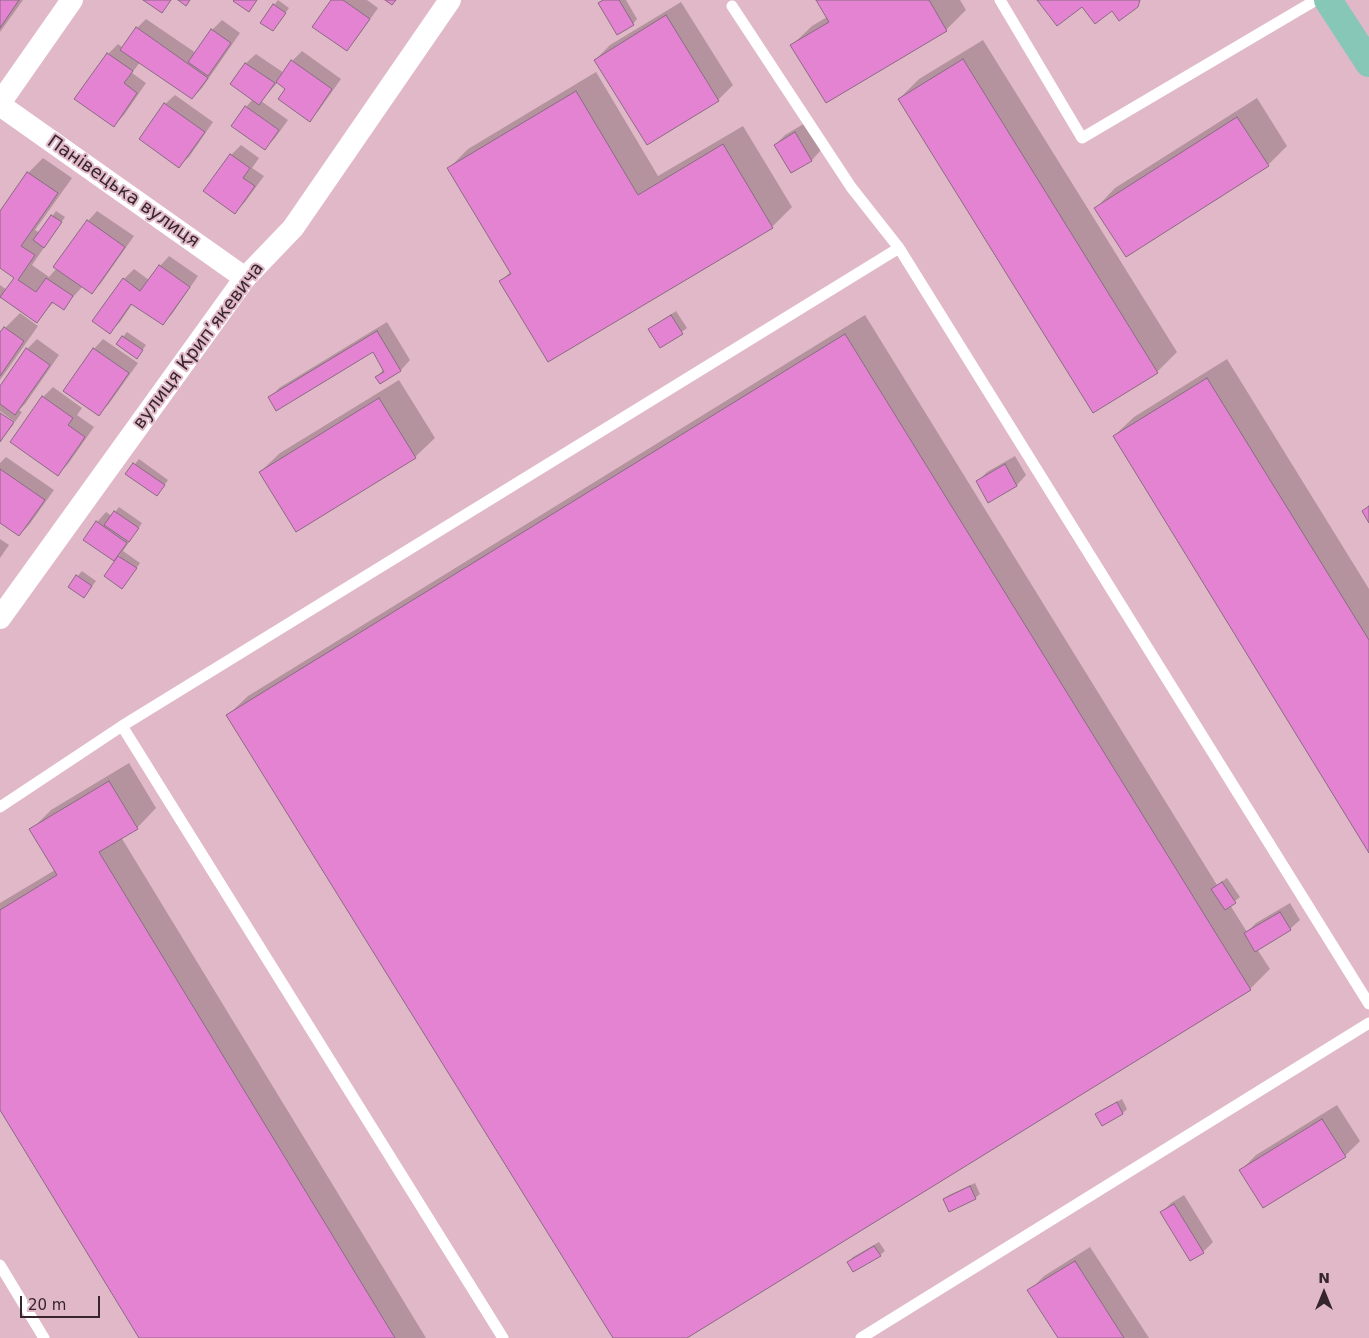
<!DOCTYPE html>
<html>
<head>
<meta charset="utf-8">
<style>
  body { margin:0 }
  #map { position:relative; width:1369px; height:1338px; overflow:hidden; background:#e1b8c7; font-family:"DejaVu Sans",sans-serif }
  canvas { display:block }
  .north { position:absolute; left:1299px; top:1268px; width:50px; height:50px; -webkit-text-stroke:4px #e1b8c7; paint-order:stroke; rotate:0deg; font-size:14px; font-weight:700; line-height:20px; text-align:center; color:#36262c }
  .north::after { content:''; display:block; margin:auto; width:18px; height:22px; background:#36262c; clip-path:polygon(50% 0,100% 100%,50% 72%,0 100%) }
  .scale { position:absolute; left:20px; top:1296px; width:80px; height:22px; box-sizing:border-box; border:2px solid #36262c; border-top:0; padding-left:6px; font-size:15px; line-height:18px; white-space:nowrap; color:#36262c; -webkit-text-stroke:4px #e1b8c7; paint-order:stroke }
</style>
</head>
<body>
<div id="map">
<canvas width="1369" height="1338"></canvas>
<div class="north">N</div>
<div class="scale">20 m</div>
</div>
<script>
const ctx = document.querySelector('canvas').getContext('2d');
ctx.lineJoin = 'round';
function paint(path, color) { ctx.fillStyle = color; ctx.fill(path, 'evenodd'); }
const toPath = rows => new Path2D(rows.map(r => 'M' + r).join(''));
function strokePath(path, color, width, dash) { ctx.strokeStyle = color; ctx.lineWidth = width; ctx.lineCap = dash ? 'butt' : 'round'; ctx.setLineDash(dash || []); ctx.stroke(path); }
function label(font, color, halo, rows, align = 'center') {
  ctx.font = font + ' "DejaVu Sans",sans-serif'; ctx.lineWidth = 4; ctx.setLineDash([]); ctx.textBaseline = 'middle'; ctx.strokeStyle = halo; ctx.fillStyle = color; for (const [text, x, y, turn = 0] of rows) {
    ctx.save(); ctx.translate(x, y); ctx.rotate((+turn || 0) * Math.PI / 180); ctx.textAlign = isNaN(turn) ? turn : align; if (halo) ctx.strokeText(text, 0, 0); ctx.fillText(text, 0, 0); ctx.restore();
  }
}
paint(toPath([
  [0,0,23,0,0,32],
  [278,0,289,8,277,25,274,5],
  [332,0,367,0,378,8,356,39,347,49],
  [603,0,626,0,637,19,633,24,599,3],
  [817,0,960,0,966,10,946,30,826,102,792,45,812,26,827,17],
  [681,2,733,85,718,100,595,60,610,45],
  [146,19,196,53,212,30,222,20,240,33,202,88,192,98,140,62,132,73,146,83,124,115,114,125,108,54,118,44,123,48,137,28],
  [983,40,1177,352,1157,372,1094,411,899,99,919,79],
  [302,51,341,79,319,110,310,120,287,89,278,82,261,101,288,120,275,138,265,148,246,107,253,99,231,84,246,63,256,54,284,73,292,61],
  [596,72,658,176,743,126,792,207,772,227,501,281,511,271,449,168,468,149],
  [175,95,213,122,189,157,179,166,165,104],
  [1257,98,1287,146,1268,165,1096,208,1115,188],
  [805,123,821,150,812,160,792,172,775,145,785,135],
  [241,145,259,158,252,168,264,176,245,202,235,212,205,191,231,155],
  [43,158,72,178,35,230,40,233,56,211,65,217,32,265,49,277,57,268,88,221,97,211,134,236,101,283,92,293,83,286,63,308,54,302,36,321,1,297,0,299,0,285,7,290,16,277,0,267,0,213,28,173],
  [169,256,198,276,172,314,162,324,133,303,120,322,110,332,124,279,134,269,149,280,160,266],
  [676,311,687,328,661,347,649,329],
  [20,313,38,326,0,380,0,333],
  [865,315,1217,885,1227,878,1240,897,1230,905,1247,932,1256,923,1290,903,1300,920,1290,929,1257,949,1270,969,1250,989,684,1338,614,1338,228,715,248,696],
  [387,322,410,360,401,370,380,383,376,377,384,369,373,351,270,398,279,388],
  [127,332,146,345,141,352,117,344],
  [37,339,59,355,25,404,19,410,22,412,15,422,0,411,0,388,27,349],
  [103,339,138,363,108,405,98,414,94,349],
  [1227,359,1369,589,1369,850,1114,436,1134,417],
  [399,380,435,438,415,457,260,472,280,453],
  [53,387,82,408,77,415,94,427,68,464,58,474,43,397],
  [0,414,14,424,0,441],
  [1015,456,1026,475,1017,485,988,501,977,482,987,472],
  [6,457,54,490,29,525,19,535,0,522,0,463],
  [139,459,168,480,161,490,127,474],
  [119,507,142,523,123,551,140,563,126,583,105,576,120,556,119,555,114,560,97,522,106,512,112,516],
  [0,539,9,545,0,558],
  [82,571,96,581,84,597,69,586],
  [129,763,156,808,137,828,121,837,426,1338,140,1338,0,1108,0,903,55,870,31,830,51,810],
  [1122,1099,1127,1109,1123,1113,1102,1124,1097,1114,1102,1110],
  [1337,1105,1360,1141,1345,1156,1241,1170,1256,1155],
  [975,1183,980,1194,975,1198,944,1199,949,1195],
  [1184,1195,1213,1242,1203,1252,1191,1259,1162,1212,1171,1203],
  [879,1242,885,1251,880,1255,848,1262,853,1257],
  [1090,1247,1149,1338,1059,1338,1029,1291,1044,1276]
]), '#0003');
const building = toPath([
  [0,0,19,0,0,28,0,0],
  [143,0,171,0,162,13,143,0],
  [178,0,190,0,186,6,178,0],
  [234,0,257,0,249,12,233,1,234,0],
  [331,0,343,0,370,19,347,51,312,27,331,0],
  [385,0,396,0,392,5,385,0],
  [603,0,619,0,634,25,617,35,598,3,603,0],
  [816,0,929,0,947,31,826,103,790,45,829,22,816,0],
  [1037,0,1140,0,1138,7,1119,21,1112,11,1095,24,1082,7,1057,26,1037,0],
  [273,4,286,13,273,31,260,23,273,4],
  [666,15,719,101,647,145,594,60,666,15],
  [136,27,208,78,192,99,120,50,136,27],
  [211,29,231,43,208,76,188,62,211,29],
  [107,53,133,71,124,83,137,93,114,127,74,99,107,53],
  [963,59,1158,373,1093,413,898,99,963,59],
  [291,60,332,89,310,122,278,99,285,89,276,82,291,60],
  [245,63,275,83,259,105,230,84,245,63],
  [576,91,638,195,723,144,773,228,548,362,499,281,511,274,447,168,576,91],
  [164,103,205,132,179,168,139,139,164,103],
  [245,106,279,130,265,150,231,126,245,106],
  [1237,117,1269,166,1126,257,1094,208,1237,117],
  [795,132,812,161,791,173,774,145,795,132],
  [230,154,250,168,243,178,255,186,235,214,203,191,230,154],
  [27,172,58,193,21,246,35,255,18,280,36,292,46,278,73,296,64,310,52,302,37,323,0,297,14,278,0,268,0,211,27,172],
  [51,215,62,222,44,248,33,240,51,215],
  [87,220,125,247,92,294,53,267,87,220],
  [159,265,190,287,163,325,131,304,110,334,92,321,123,278,140,291,159,265],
  [671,315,683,334,660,348,648,329,671,315],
  [4,327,24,341,0,376,0,332,4,327],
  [377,331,401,371,380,384,375,377,384,372,373,352,276,411,268,397,377,331],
  [845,334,1251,990,687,1338,613,1338,226,715,845,334],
  [122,336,143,350,137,359,116,344,122,336],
  [26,348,50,365,15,415,0,404,0,386,26,348],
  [93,348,129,373,99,416,63,391,93,348],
  [1207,378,1369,640,1369,853,1113,436,1207,378],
  [42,396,73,418,68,425,85,437,58,476,10,442,42,396],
  [379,398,416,458,296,532,259,472,379,398],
  [0,413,14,422,0,442,0,413],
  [133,463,165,485,157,496,125,474,133,463],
  [1005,464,1017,486,988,503,976,481,1005,464],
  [0,469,45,500,19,536,0,523,0,469],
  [1369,506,1369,523,1362,511,1369,506],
  [114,511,139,528,129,542,104,525,114,511],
  [96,521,127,543,114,561,83,540,96,521],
  [118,556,137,568,122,589,104,576,118,556],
  [76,575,92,586,84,598,68,587,76,575],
  [109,781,138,829,99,852,395,1338,139,1338,0,1110,0,910,57,875,29,829,109,781],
  [1222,882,1236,903,1225,910,1211,889,1222,882],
  [1280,912,1291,930,1255,952,1244,933,1280,912],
  [1117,1102,1123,1114,1102,1126,1095,1114,1117,1102],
  [1322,1119,1346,1157,1263,1208,1239,1170,1322,1119],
  [970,1186,976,1199,949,1212,943,1199,970,1186],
  [1174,1204,1204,1253,1190,1261,1160,1212,1174,1204],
  [874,1246,881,1256,853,1272,847,1262,874,1246],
  [1075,1261,1124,1338,1058,1338,1027,1290,1075,1261]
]);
paint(building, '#e583d3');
strokePath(building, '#886b82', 1);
strokePath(toPath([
  [1000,0,1082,138,1316,0],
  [732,6,851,187,899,248,1369,1004],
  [122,726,503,1338],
  [0,807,122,726,899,248],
  [0,1265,44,1338],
  [861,1338,1369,1023]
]), '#fff', 11);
strokePath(toPath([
  [0,103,72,0],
  [0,105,245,278],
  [0,618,245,278,293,228,450,0]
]), '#fff', 22);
strokePath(toPath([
  [1328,0,1369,63]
]), '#86c7b8', 28);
label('18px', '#36262c', '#e1b8c7', [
  ["Панівецька вулиця",123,192,35],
  ["вулиця Крипʼякевича",199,346,-53]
]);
</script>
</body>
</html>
